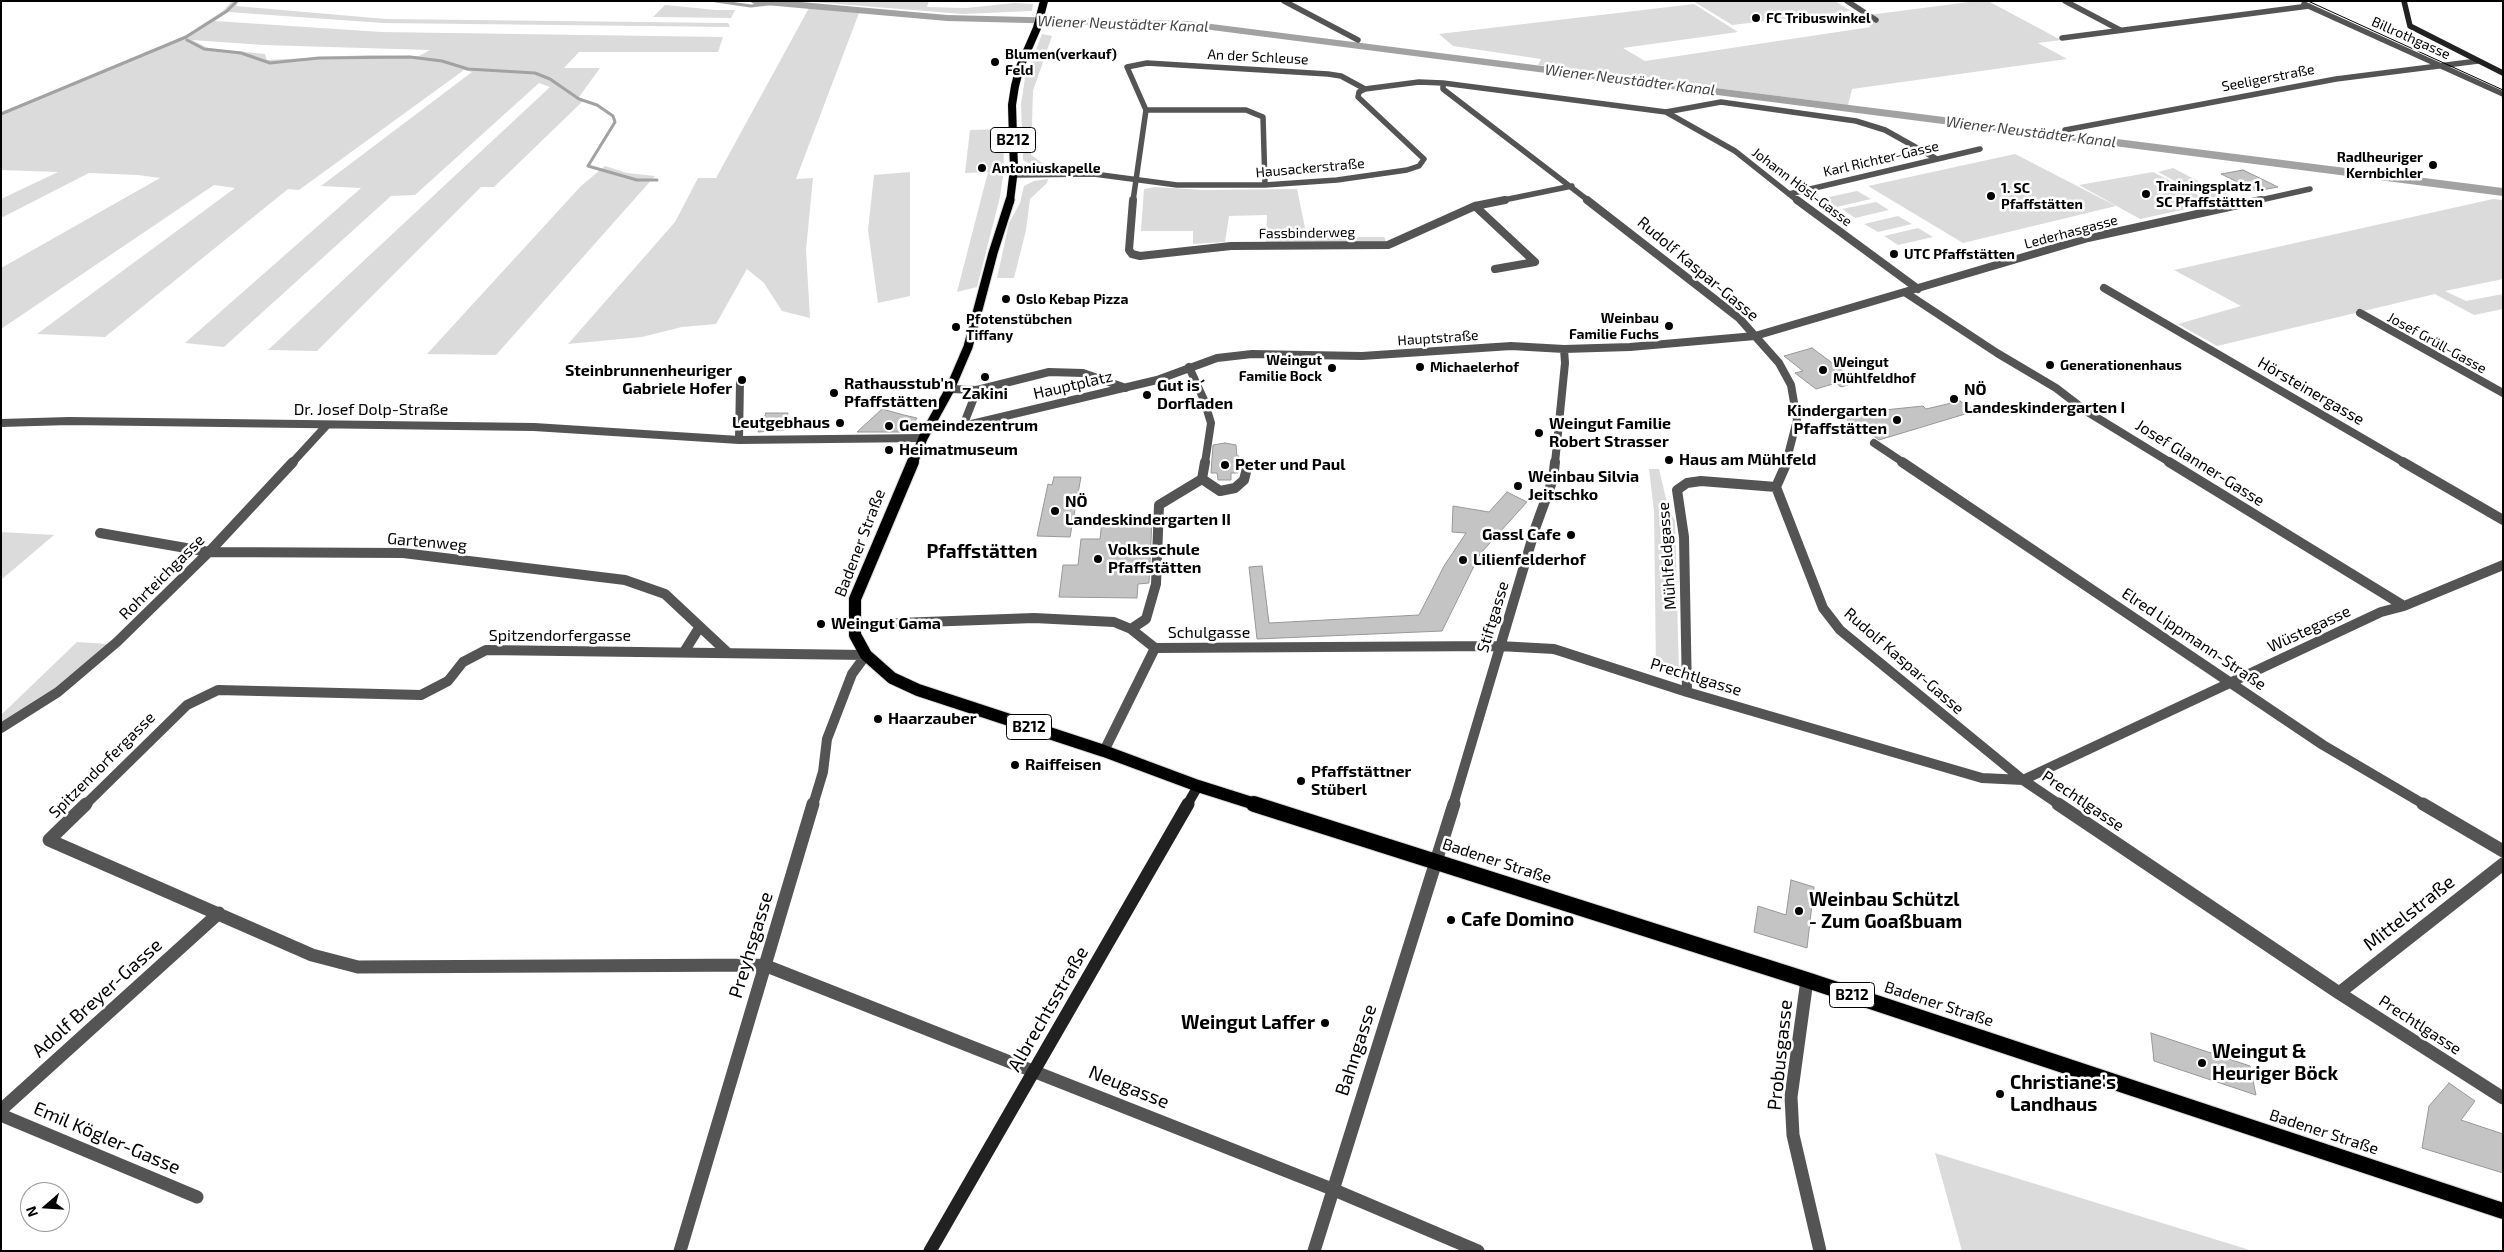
<!DOCTYPE html>
<html>
<head>
<meta charset="utf-8">
<style>
  body { margin:0 }
  #map { position:relative; width:2504px; height:1252px; overflow:hidden; background:#fff; font-family:"Exo 2",sans-serif }
  canvas { display:block }
  .frame { position:absolute; inset:0; border:2px solid #000; pointer-events:none }
  .north { position:absolute; left:20px; top:1182px; width:50px; height:50px; box-sizing:border-box; background:#fff; border:1px solid #999; border-radius:50%; rotate:251deg; font-size:14px; font-weight:700; line-height:20px; text-align:center; color:#000 }
  .north::after { content:''; display:block; margin:auto; width:18px; height:22px; background:#000; clip-path:polygon(50% 0,100% 100%,50% 72%,0 100%) }
</style>
</head>
<body>
<div id="map">
<canvas width="2504" height="1252"></canvas>
<div class="frame"></div>
<div class="north">N</div>
</div>
<script>
const ctx = document.querySelector('canvas').getContext('2d');
ctx.lineJoin = 'round';
function paint(path, color) { ctx.fillStyle = color; ctx.fill(path, 'evenodd'); }
const toPath = rows => new Path2D(rows.map(r => 'M' + r).join(''));
function strokePath(path, color, width, dash) { ctx.strokeStyle = color; ctx.lineWidth = width; ctx.lineCap = dash ? 'butt' : 'round'; ctx.setLineDash(dash || []); ctx.stroke(path); }
function label(font, color, halo, rows, align = 'center') {
  ctx.font = font + ' "Exo 2",sans-serif'; ctx.lineWidth = 5; ctx.setLineDash([]); ctx.textBaseline = 'middle'; ctx.strokeStyle = halo; ctx.fillStyle = color; for (const [text, x, y, turn = 0] of rows) {
    ctx.save(); ctx.translate(x, y); ctx.rotate((+turn || 0) * Math.PI / 180); ctx.textAlign = isNaN(turn) ? turn : align; if (halo) ctx.strokeText(text, 0, 0); ctx.fillText(text, 0, 0); ctx.restore();
  }
}
paint(toPath([
  [232,1,239,1,236,6,386,19,728,23,730,27,383,23,228,12,215,21,381,32,723,37,718,52,579,52,564,68,600,68,579,97,584,100,494,187,481,187,317,351,268,350,550,87,539,83,415,195,391,196,224,347,185,343,361,188,321,186,472,72,464,70,299,190,288,189,105,337,37,334,235,188,214,185,1,329,1,268,160,178,138,175,89,173,1,218,1,199,58,172,1,170,1,112,147,54,186,35,223,11],
  [192,40,263,45,430,50,419,56,368,55,267,60,265,54,208,48],
  [801,1,929,1,927,7,966,8,1014,3,1033,4,1032,11,963,14],
  [1693,1,1835,1,1851,11,1732,25],
  [1977,1,1988,1,2061,40,2038,43,2067,59,1852,89,1848,105,1538,65,1541,59,1453,46,1439,34,1694,4,1738,32,1623,48,1645,61,1871,27,1853,17],
  [665,5,716,10,735,10,731,18,653,17],
  [809,8,859,13,796,179,813,178,806,250,810,318,782,311,764,283,747,269,716,324,682,327,642,337,568,344,675,222,698,178,716,178],
  [1042,34,1052,36,1033,91,1031,155,1050,168,1040,170,1023,160,1021,104,1025,78],
  [1003,129,1004,169,1000,197,977,287,957,292,988,172,965,173,970,130],
  [2015,154,2116,206,1963,243,1868,186],
  [605,166,627,173,655,176,496,355,427,354,581,186],
  [2173,168,2202,183,2206,183,2239,200,2216,203,2158,172],
  [910,172,910,296,878,303,868,230,874,175],
  [2153,172,2214,203,2140,219,2079,185],
  [1048,179,1047,183,1030,199,1026,230,1014,278,997,278,1009,223,1020,203,1024,186,1034,181],
  [1155,187,1203,190,1297,189,1307,237,1384,237,1387,243,1266,242,1267,215,1229,216,1225,242,1193,244,1193,231,1141,231,1144,189],
  [1857,191,1871,199,1837,207,1824,198],
  [2493,199,2503,200,2503,279,2445,291,2466,301,2503,294,2503,309,2474,315,2435,294,2217,346,2178,324,2241,306,2174,270],
  [1876,202,1889,210,1855,218,1842,209],
  [1898,216,1912,224,1878,232,1864,224],
  [1918,228,1933,237,1898,245,1884,236],
  [1649,469,1659,469,1668,507,1675,521,1679,673,1656,670,1654,511],
  [1,532,54,535,1,580],
  [77,642,108,644,55,690,1,723,1,715],
  [1935,1153,2253,1251,1962,1251]
]), '#dbdbdb');
strokePath(toPath([
  [716,1,751,6,776,3],
  [187,40,204,49,241,53,270,63,319,58,410,57,442,61,468,69,535,73,550,79,579,99,597,105,613,116,615,122,588,166,637,180,657,180],
  [1,114,186,37,227,11,237,1]
]), '#a2a2a2', 3);
paint(toPath([
  [749,1,790,1,947,15,1188,21,2503,188,2503,196,1188,27,947,21,754,4,749,1]
]), '#a2a2a2');
const building = toPath([
  [2243,170,2278,187,2256,191,2221,174,2243,170],
  [1812,348,1858,382,1841,387,1836,383,1816,389,1795,373,1803,371,1784,356,1812,348],
  [1960,401,1975,411,1879,440,1862,427,1857,428,1836,411,1858,406,1865,412,1923,406,1926,409,1960,401],
  [882,409,904,415,917,418,909,432,857,432,882,409],
  [766,413,788,413,784,430,758,432,766,413],
  [1225,443,1236,445,1237,456,1239,456,1238,473,1231,473,1231,480,1218,480,1217,473,1211,473,1213,445,1225,443],
  [1054,477,1081,477,1070,537,1037,536,1048,484,1052,485,1054,477],
  [1507,492,1527,502,1480,554,1442,631,1257,639,1249,567,1262,566,1269,623,1419,615,1444,566,1466,533,1452,532,1453,506,1489,512,1507,492],
  [1152,520,1149,583,1138,584,1137,598,1059,597,1063,565,1078,565,1081,539,1100,539,1102,521,1152,520],
  [1791,880,1814,887,1807,948,1754,932,1758,906,1786,915,1791,880],
  [2151,1033,2250,1066,2256,1095,2154,1061,2151,1033],
  [2449,1083,2475,1101,2461,1120,2503,1134,2503,1173,2422,1148,2429,1106,2449,1083]
]);
paint(building, '#c4c4c4');
strokePath(building, '#989898', 1);
const primaryFar3 = toPath([
  [1010,201,1014,169,1012,105,1015,86,1020,67,1037,28,1044,1]
]);
const primaryFar2 = toPath([
  [913,463,923,438,950,389,968,347,993,253,1010,200]
]);
const primaryFar1 = toPath([
  [913,462,855,599,855,635,866,655,892,678,918,690,1104,751,1198,786,1258,805]
]);
const primary = toPath([
  [1254,804,1807,980,2503,1211]
]);
strokePath(primaryFar3, '#dbdbdb', 9);
strokePath(primaryFar2, '#dbdbdb', 11);
strokePath(primaryFar1, '#dbdbdb', 14);
strokePath(primary, '#dbdbdb', 18);
strokePath(toPath([
  [1284,1,1358,40],
  [1847,1,1876,20],
  [2065,1,2120,30],
  [2304,4,2503,94],
  [2062,38,2309,6],
  [1443,83,1443,89,1589,201],
  [1146,110,1246,110,1263,117,1265,185],
  [1666,112,1735,151,1798,201],
  [2065,130,2336,79,2478,61],
  [1013,175,1094,174,1177,185,1265,185,1337,180,1407,170,1419,166,1424,159,1358,97,1359,92,1365,89,1419,82,1443,83,1666,112,1721,102,1856,121,1885,130,1935,158],
  [1789,194,1980,149],
  [1133,201,1146,110,1127,67,1147,63,1328,74,1341,76,1365,89],
  [1499,201,1572,186],
  [2256,201,2310,189]
]), '#545454', 5.5);
strokePath(toPath([
  [1133,200,1129,250,1132,254,1140,256,1231,246,1388,245,1475,206,1505,200],
  [1587,200,1739,318,1779,363,1791,385,1797,420,1786,463],
  [1797,200,1918,289],
  [1475,206,1535,262,1495,269],
  [2104,288,2405,463],
  [1906,293,1997,353,2056,388,2086,411,2171,463],
  [2360,313,2503,393],
  [1189,367,1204,400,1211,423,1205,463],
  [950,389,977,390,1049,372,1083,373,1126,388],
  [1,423,69,421,534,427,739,440,923,438],
  [963,426,977,390],
  [929,428,963,426,1157,380,1217,358,1252,354,1362,356,1511,346,1564,349,1630,347,1755,336,2088,238,2261,200],
  [739,440,740,381],
  [1874,443,1904,463],
  [292,463,326,426],
  [1555,463,1565,363,1564,349]
]), '#545454', 8);
strokePath(toPath([
  [1787,462,1776,487,1823,608,1840,630,2023,780,2060,805],
  [1902,462,2323,745,2425,805],
  [2169,462,2404,606],
  [2403,462,2503,520],
  [1202,479,1205,462],
  [100,533,209,552,403,553,625,580,665,594,727,652],
  [898,623,1034,618,1114,622,1131,629,1155,648,1499,646,1554,649,1687,692,1982,778,2023,780,2381,612,2404,606,2503,565],
  [1131,629,1146,619,1156,584,1159,505,1202,479,1220,491,1235,488,1244,480,1247,468],
  [684,652,699,628],
  [1687,692,1684,537,1677,490,1687,483,1701,481,1776,487],
  [1,728,58,692,117,642,209,552,293,462],
  [1104,751,1155,648],
  [85,805,187,705,218,690,421,695,448,681,463,662,486,650,866,655],
  [813,805,823,772,827,739,852,674,866,655],
  [1453,805,1536,526,1553,479,1555,462]
]), '#545454', 10);
strokePath(toPath([
  [86,804,49,840,312,955,358,967,764,965,1332,1189,1478,1251],
  [2058,804,2339,993,2503,1098],
  [2423,804,2503,851],
  [1807,980,1791,1097,1793,1135,1820,1251],
  [2339,993,2503,864],
  [1,1110,219,913],
  [1,1115,197,1197],
  [680,1251,813,804],
  [1314,1251,1454,804]
]), '#545454', 13);
strokePath(toPath([
  [2404,1,2410,26,2503,73]
]), '#212121', 5.5);
strokePath(toPath([
  [1187,805,1198,786]
]), '#212121', 10);
strokePath(toPath([
  [930,1251,1188,804]
]), '#212121', 13);
strokePath(primaryFar3, '#000', 8);
strokePath(primaryFar2, '#000', 9);
strokePath(primaryFar1, '#000', 12);
strokePath(primary, '#000', 16);
strokePath(toPath([
  [2308,1,2503,90]
]), '#000', 1);
for (const [x, y, r, color] of [
  [1756,18,5,"#000"],
  [995,62,5,"#000"],
  [2433,165,5,"#000"],
  [982,168,5,"#000"],
  [2146,194,5,"#000"],
  [1991,196,5,"#000"],
  [1894,254,5,"#000"],
  [1006,299,5,"#000"],
  [1669,326,5,"#000"],
  [956,327,5,"#000"],
  [2050,365,5,"#000"],
  [1420,367,5,"#000"],
  [1332,368,5,"#000"],
  [1823,370,5,"#000"],
  [985,377,5,"#000"],
  [742,380,5,"#000"],
  [834,393,5,"#000"],
  [1147,395,5,"#000"],
  [1954,399,5,"#000"],
  [1897,420,5,"#000"],
  [840,423,5,"#000"],
  [889,426,5,"#000"],
  [1539,433,5,"#000"],
  [889,450,5,"#000"],
  [1669,460,5,"#000"],
  [1225,465,5,"#000"],
  [1518,486,5,"#000"],
  [1055,511,5,"#000"],
  [1571,535,5,"#000"],
  [1098,559,5,"#000"],
  [1463,560,5,"#000"],
  [821,624,5,"#000"],
  [878,719,5,"#000"],
  [1015,765,5,"#000"],
  [1301,781,5,"#000"],
  [1799,911,5,"#000"],
  [1451,920,5,"#000"],
  [1325,1023,5,"#000"],
  [2202,1063,5,"#000"],
  [2000,1094,5,"#000"]
]) { const dot = new Path2D(); dot.arc(x, y, r, 0, 2 * Math.PI); ctx.fillStyle = color; ctx.fill(dot); strokePath(dot, '#fff', 2); }
label('bold 14px', '#000', '#fff', [
  ["FC Tribuswinkel",1766,18],
  ["Blumen(verkauf)",1005,54],
  ["Feld",1005,70],
  ["Radlheuriger",2423,157,"right"],
  ["Kernbichler",2423,173,"right"],
  ["Antoniuskapelle",992,168],
  ["Trainingsplatz 1.",2156,186],
  ["SC Pfaffstättten",2156,202],
  ["1. SC",2001,188],
  ["Pfaffstätten",2001,204],
  ["UTC Pfaffstätten",1904,254],
  ["Oslo Kebap Pizza",1016,299],
  ["Weinbau",1659,318,"right"],
  ["Familie Fuchs",1659,334,"right"],
  ["Pfotenstübchen",966,319],
  ["Tiffany",966,335],
  ["Weingut",1322,360,"right"],
  ["Familie Bock",1322,376,"right"],
  ["Weingut",1833,362],
  ["Mühlfeldhof",1833,378],
  ["Generationenhaus",2060,365],
  ["Michaelerhof",1430,367]
], 'left');
label('14px', '#000', '#fff', [
  ["Billrothgasse",2411,38,24],
  ["An der Schleuse",1258,57,3],
  ["Seeligerstraße",2268,78,-11],
  ["Karl Richter-Gasse",1881,159,-13],
  ["Hausackerstraße",1310,168,-5],
  ["Johann Hösl-Gasse",1802,187,37],
  ["Lederhasgasse",2071,232,-15],
  ["Fassbinderweg",1307,233,-1],
  ["Hauptstraße",1438,338,-4],
  ["Josef Grüll-Gasse",2437,343,29]
]);
label('italic 15px', '#434343', '#fff', [
  ["Wiener Neustädter Kanal",1123,24,2],
  ["Wiener Neustädter Kanal",1630,80,7],
  ["Wiener Neustädter Kanal",2031,132,7]
]);
for (const [x, y, w] of [
  [1013,140,45],
  [1029,727,45],
  [1852,995,45]
]) { const box = new Path2D(); box.roundRect(x - w / 2, y - 12.5, w, 25, 4); ctx.fillStyle = '#fff'; ctx.fill(box); strokePath(box, '#000', 1); }
label('bold 15px', '#000', null, [
  ["B212",1013,140],
  ["B212",1029,727],
  ["B212",1852,995]
]);
label('16px', '#000', '#fff', [
  ["Rudolf Kaspar-Gasse",1698,269,40],
  ["Hauptplatz",1073,385,-13],
  ["Hörsteinergasse",2311,391,30],
  ["Dr. Josef Dolp-Straße",371,410],
  ["Josef Glanner-Gasse",2200,463,32],
  ["Gartenweg",427,542,5],
  ["Badener Straße",860,543,-69],
  ["Mühlfeldgasse",1667,556,-94],
  ["Rohrteichgasse",162,577,-45],
  ["Stiftgasse",1493,617,-73],
  ["Wüstegasse",2309,629,-25],
  ["Schulgasse",1209,633],
  ["Spitzendorfergasse",560,636],
  ["Elred Lippmann-Straße",2194,639,34],
  ["Rudolf Kaspar-Gasse",1904,661,41],
  ["Prechtlgasse",1696,677,17],
  ["Spitzendorfergasse",102,765,-45],
  ["Prechtlgasse",2083,801,34],
  ["Badener Straße",1497,861,18],
  ["Badener Straße",1939,1004,18],
  ["Prechtlgasse",2420,1025,33],
  ["Badener Straße",2324,1132,18]
]);
label('bold 16px', '#000', '#fff', [
  ["Steinbrunnenheuriger",732,371,"right"],
  ["Gabriele Hofer",732,389,"right"],
  ["Rathausstub'n",844,384],
  ["Pfaffstätten",844,402],
  ["Gut is´",1157,386],
  ["Dorfladen",1157,404],
  ["NÖ",1964,390],
  ["Landeskindergarten I",1964,408],
  ["Zakini",985,394,"center"],
  ["Kindergarten",1887,411,"right"],
  ["Pfaffstätten",1887,429,"right"],
  ["Leutgebhaus",830,423,"right"],
  ["Weingut Familie",1549,424],
  ["Robert Strasser",1549,442],
  ["Gemeindezentrum",899,426],
  ["Heimatmuseum",899,450],
  ["Haus am Mühlfeld",1679,460],
  ["Peter und Paul",1235,465],
  ["Weinbau Silvia",1528,477],
  ["Jeitschko",1528,495],
  ["NÖ",1065,502],
  ["Landeskindergarten II",1065,520],
  ["Gassl Cafe",1561,535,"right"],
  ["Volksschule",1108,550],
  ["Pfaffstätten",1108,568],
  ["Lilienfelderhof",1473,560],
  ["Weingut Gama",831,624],
  ["Haarzauber",888,719],
  ["Raiffeisen",1025,765],
  ["Pfaffstättner",1311,772],
  ["Stüberl",1311,790]
], 'left');
label('bold 19px', '#000', '#fff', [
  ["Pfaffstätten",982,552]
]);
label('bold 19px', '#000', '#fff', [
  ["Weinbau Schützl",1809,900],
  ["- Zum Goaßbuam",1809,922],
  ["Cafe Domino",1461,920],
  ["Weingut Laffer",1315,1023,"right"],
  ["Weingut &",2212,1052],
  ["Heuriger Böck",2212,1074],
  ["Christiane's",2010,1083],
  ["Landhaus",2010,1105]
], 'left');
label('19px', '#000', '#fff', [
  ["Mittelstraße",2409,913,-38],
  ["Preyhsgasse",751,945,-73],
  ["Adolf Breyer-Gasse",97,998,-42],
  ["Albrechtsstraße",1048,1009,-60],
  ["Bahngasse",1356,1050,-72],
  ["Probusgasse",1780,1055,-84],
  ["Neugasse",1129,1087,22],
  ["Emil Kögler-Gasse",107,1138,23]
]);
</script>
</body>
</html>
